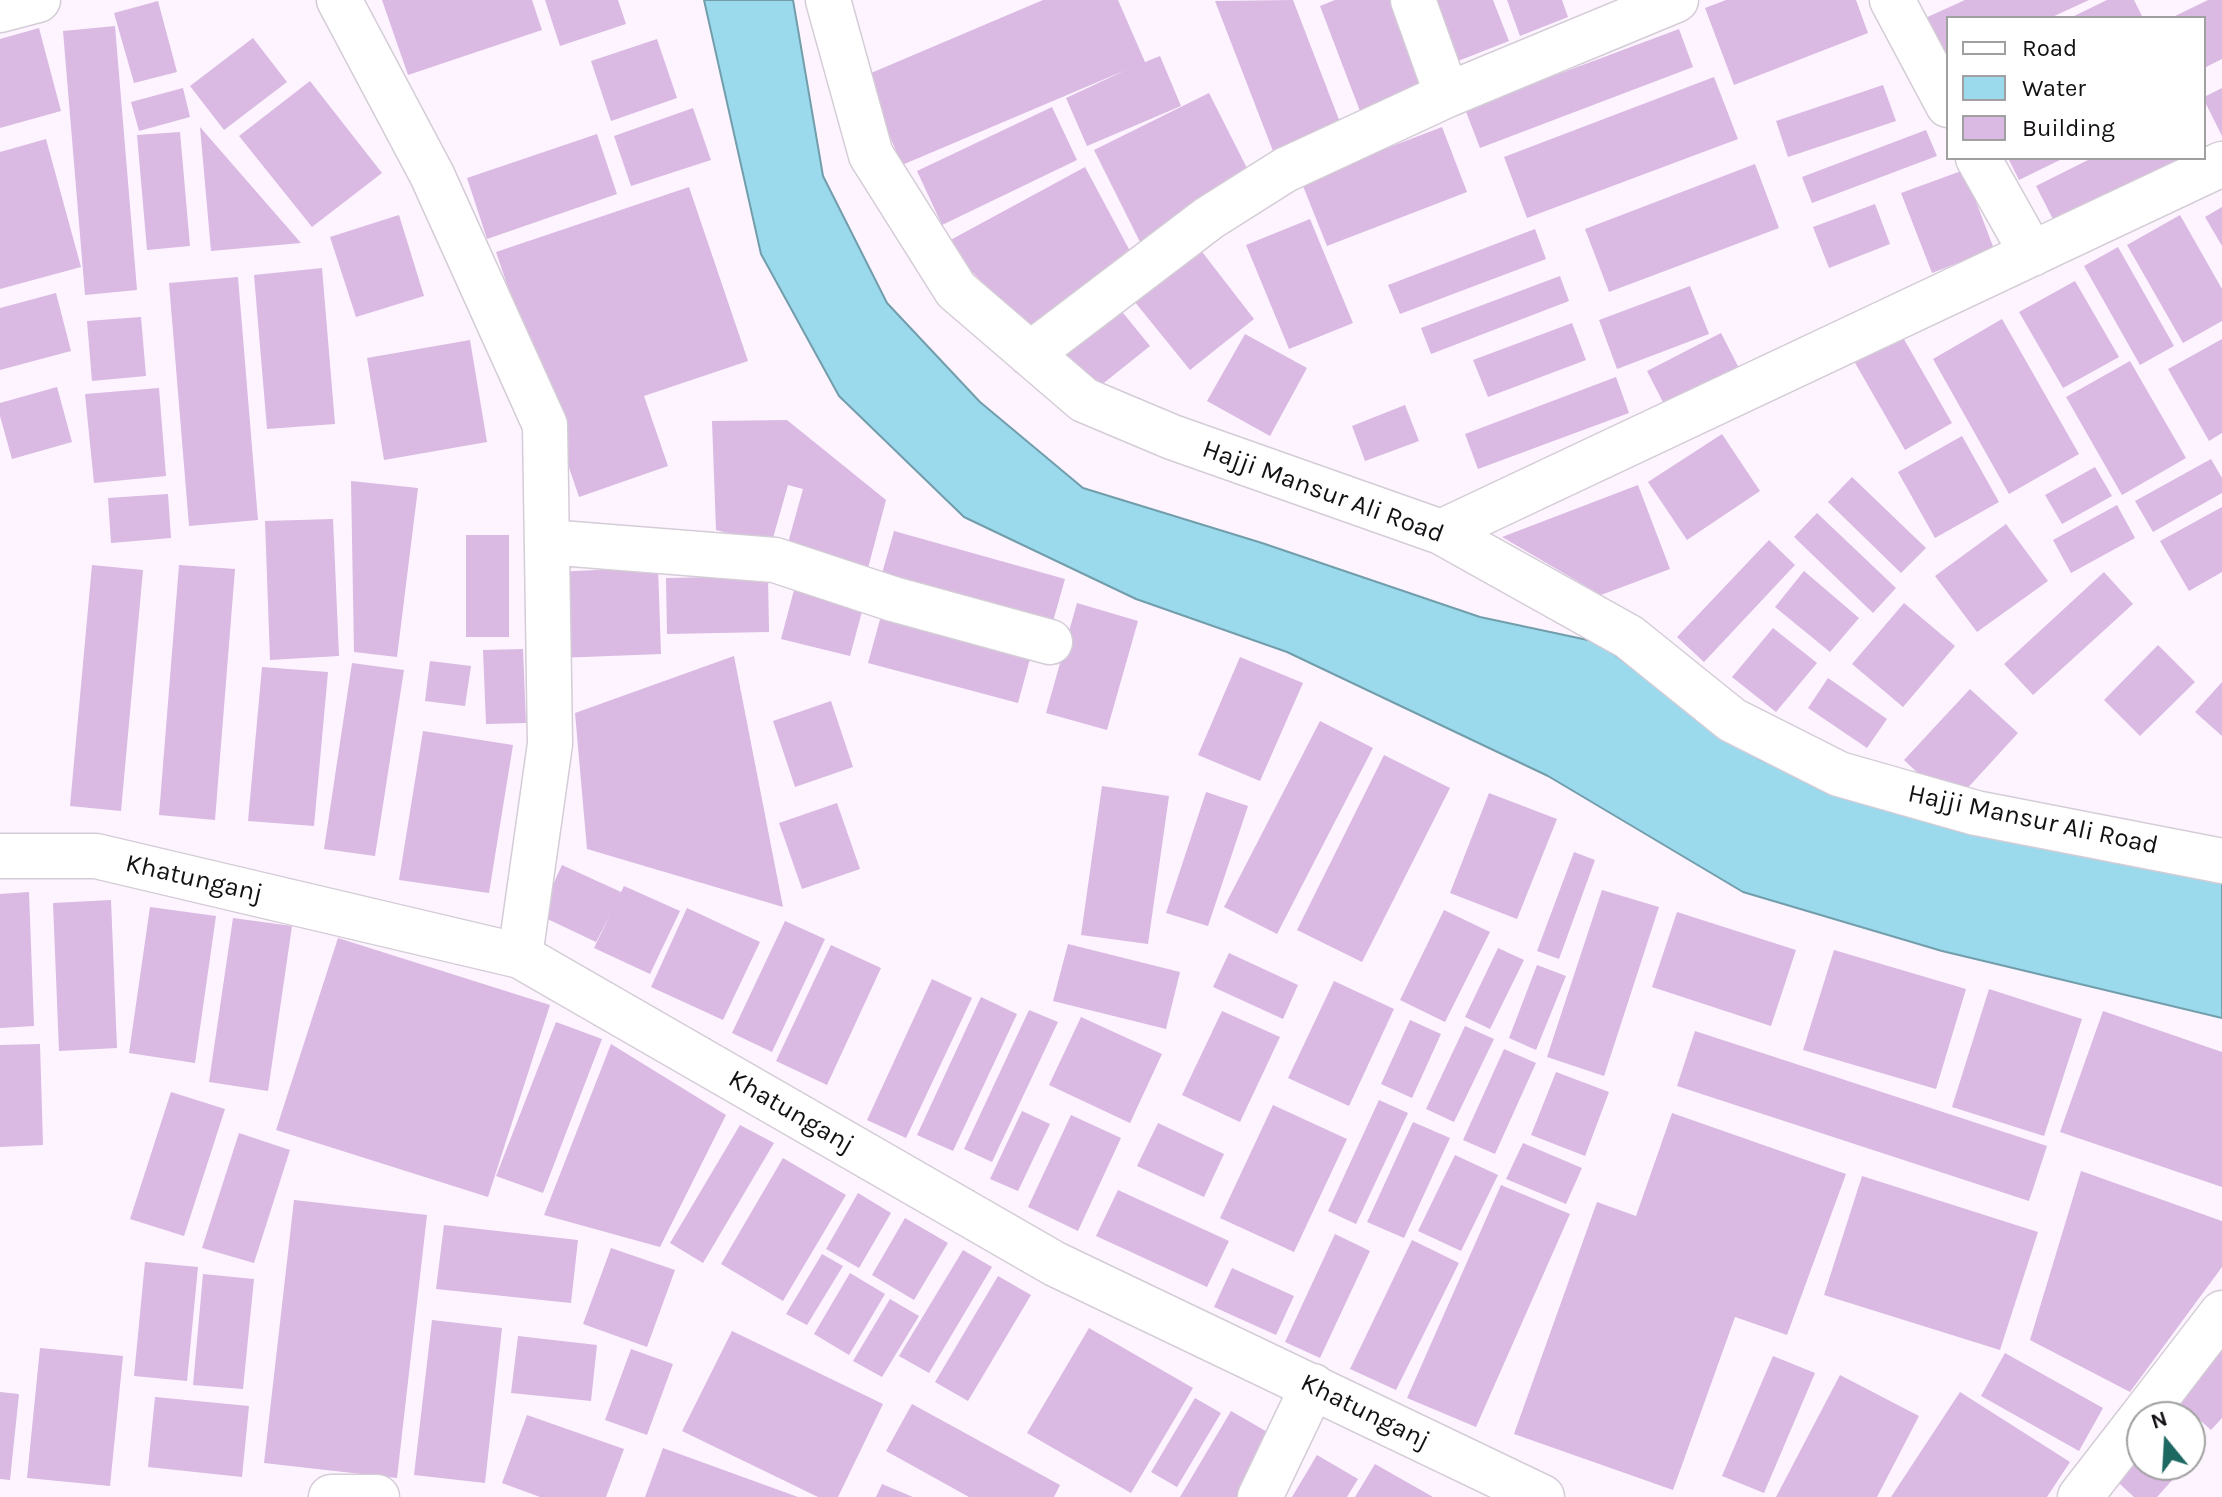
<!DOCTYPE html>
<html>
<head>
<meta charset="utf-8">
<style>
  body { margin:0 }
  #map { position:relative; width:2222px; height:1497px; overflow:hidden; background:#fdf4ff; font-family:Karla,sans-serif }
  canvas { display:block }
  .legend { position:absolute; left:1946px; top:16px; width:260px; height:144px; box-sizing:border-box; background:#fff; border:2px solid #a1a0a1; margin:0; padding:10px 14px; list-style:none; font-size:24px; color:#141114 }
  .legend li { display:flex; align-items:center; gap:16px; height:40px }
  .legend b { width:40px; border:2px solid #a1a0a1 }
  .north { position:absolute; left:2126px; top:1401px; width:80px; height:80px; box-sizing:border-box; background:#fff; border:2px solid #a1a0a1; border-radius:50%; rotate:342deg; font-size:22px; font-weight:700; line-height:32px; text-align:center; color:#141114 }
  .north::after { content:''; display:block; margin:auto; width:28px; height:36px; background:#1e6862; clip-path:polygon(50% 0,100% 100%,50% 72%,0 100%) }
</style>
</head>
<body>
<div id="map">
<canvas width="2222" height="1497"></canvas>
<ul class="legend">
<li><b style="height:10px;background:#fff"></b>Road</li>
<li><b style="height:22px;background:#9bd9ec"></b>Water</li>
<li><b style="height:22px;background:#dab9e3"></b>Building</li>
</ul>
<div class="north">N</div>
</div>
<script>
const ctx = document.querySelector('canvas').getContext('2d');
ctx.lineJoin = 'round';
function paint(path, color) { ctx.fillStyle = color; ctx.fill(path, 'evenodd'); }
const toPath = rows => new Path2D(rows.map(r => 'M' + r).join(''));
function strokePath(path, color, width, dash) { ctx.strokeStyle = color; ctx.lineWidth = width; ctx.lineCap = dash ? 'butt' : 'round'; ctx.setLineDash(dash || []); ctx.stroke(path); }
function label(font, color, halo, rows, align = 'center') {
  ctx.font = font + ' Karla,sans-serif'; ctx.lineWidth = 6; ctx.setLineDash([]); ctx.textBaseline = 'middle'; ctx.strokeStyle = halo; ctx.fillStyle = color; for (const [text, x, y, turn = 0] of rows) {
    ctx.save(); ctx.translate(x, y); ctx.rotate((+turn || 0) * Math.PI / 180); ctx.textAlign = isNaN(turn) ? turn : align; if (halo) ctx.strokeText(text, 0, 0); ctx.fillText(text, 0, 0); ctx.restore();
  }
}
const water = toPath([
  [704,0,793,0,823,176,887,303,980,402,1083,488,1262,543,1480,617,1597,642,1759,759,1871,804,2222,880,2222,1018,1942,951,1743,892,1548,776,1287,652,1136,599,964,517,839,396,761,254,704,0]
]);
paint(water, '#9bd9ec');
strokePath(water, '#729dab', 2);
paint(toPath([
  [382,0,532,0,542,30,408,75],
  [545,0,618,0,626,24,560,46],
  [1043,0,1118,0,1145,62,1160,56,1181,106,1087,146,1066,98,1126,70,902,165,864,76],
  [1293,0,1346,138,1278,164,1215,1],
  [1335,0,1390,0,1427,96,1363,119,1320,6],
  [1435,0,1493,0,1509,41,1458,61],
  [1507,0,1562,0,1568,17,1520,36],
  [1726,0,1856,0,1868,33,1734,85,1705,8],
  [1965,0,2089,0,2050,18,1948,18,1948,65,1921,20],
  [2107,0,2134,0,2143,18,2070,18],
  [2208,0,2222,0,2222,59,2204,68,2204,18,2171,18],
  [158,1,177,72,134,83,114,13],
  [115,26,137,290,85,295,63,31],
  [39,28,61,111,0,128,0,39],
  [1679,29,1693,67,1480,148,1465,109],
  [253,38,287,82,224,130,190,86],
  [657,39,677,98,611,121,591,61],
  [1714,77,1738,139,1527,218,1504,157],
  [310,81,382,173,312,227,239,136],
  [1883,85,1896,121,1788,157,1776,121],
  [183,88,190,117,139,131,131,102],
  [2222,88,2222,136,2204,100,2204,97],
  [1209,93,1256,186,1141,244,1094,150],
  [1052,107,1077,160,942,225,917,171],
  [693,108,711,160,631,186,614,136],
  [200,127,301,243,211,251],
  [1442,127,1467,192,1327,246,1301,181],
  [1926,130,1937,156,1812,203,1802,177],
  [180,132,190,246,147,250,137,135],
  [597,134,617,194,487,239,467,178],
  [46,139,81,267,0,289,0,152],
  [2204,141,2211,156,2059,231,2036,186,2092,158,2204,158],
  [2008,158,2064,158,2019,180],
  [1755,164,1779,228,1609,292,1585,229],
  [1085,167,1138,266,1034,338,945,243],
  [1964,170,1994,249,1932,273,1901,193],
  [689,187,748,361,644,396,668,466,579,497,496,252],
  [1875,204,1890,244,1829,268,1813,227],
  [2222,207,2222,246,2205,217],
  [399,215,424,296,356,317,330,237],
  [2180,215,2222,289,2222,321,2183,343,2127,245],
  [1310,219,1353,323,1289,349,1246,245],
  [1535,229,1546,259,1400,314,1388,285],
  [1196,244,1254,319,1190,370,1130,296],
  [2118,247,2174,346,2140,365,2084,266],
  [322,268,335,424,267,429,254,275],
  [1560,276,1569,301,1431,354,1421,328],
  [238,277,258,520,189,526,169,283],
  [2075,281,2119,357,2063,388,2019,312],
  [1690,286,1709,334,1617,369,1599,320],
  [56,293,71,351,0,370,0,308],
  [1115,303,1150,346,1095,390,1060,347],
  [141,317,146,376,92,381,87,321],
  [2002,319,2079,454,2009,494,1933,359],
  [1572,323,1586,360,1488,397,1473,360],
  [1721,333,1742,374,1668,412,1647,371],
  [1245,334,1307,368,1270,436,1207,401],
  [1901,334,1952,423,1905,450,1854,361],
  [2222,339,2222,433,2209,441,2168,369],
  [470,340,487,442,384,460,367,358],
  [2130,361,2186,458,2122,495,2066,397],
  [1616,377,1629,413,1478,469,1465,434],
  [57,387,72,442,12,459,0,416,0,403],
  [159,388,166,476,94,483,85,394],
  [1405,405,1419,441,1365,461,1352,426],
  [787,420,886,500,867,572,786,550,803,489,788,485,771,545,716,530,712,421],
  [1722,434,1760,491,1687,540,1648,482],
  [1962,436,1999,502,1935,538,1898,472],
  [2211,459,2222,478,2222,493,2153,532,2135,501],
  [2095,467,2112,496,2062,524,2045,495],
  [1852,477,1926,548,1901,573,1828,502],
  [351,481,418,488,397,657,354,652],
  [1638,485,1670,569,1601,595,1502,537],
  [168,494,171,538,111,543,108,498],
  [2117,505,2135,538,2071,573,2053,540],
  [2222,507,2222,572,2189,591,2160,541],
  [1817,513,1896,588,1873,613,1794,537],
  [333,519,339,656,270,660,265,521],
  [2006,524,2048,581,1977,632,1935,576],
  [894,531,1065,579,1050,632,879,584],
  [466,535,509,535,509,637,466,637],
  [1769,540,1795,565,1704,662,1677,637],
  [92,565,143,570,121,811,70,806],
  [179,565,235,569,215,820,159,815],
  [658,567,661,654,558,658,555,572],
  [1804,571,1859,618,1830,652,1775,607],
  [2104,572,2133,604,2033,695,2004,664],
  [798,575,867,593,850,656,781,639],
  [768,576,769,632,667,634,666,578],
  [1077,603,1138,621,1107,730,1046,713],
  [1904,603,1955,646,1903,707,1852,664],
  [884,605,1034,644,1018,703,868,663],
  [1773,628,1817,663,1776,712,1732,677],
  [2158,645,2195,682,2140,736,2104,700],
  [523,649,526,723,486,724,483,650],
  [734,656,783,907,587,849,575,713],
  [1240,657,1303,683,1260,781,1198,755],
  [430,661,471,666,465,706,425,701],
  [352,663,404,670,375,856,324,849],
  [262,667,328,672,314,826,248,821],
  [1828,678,1887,719,1867,748,1808,708],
  [2222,682,2222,736,2195,712],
  [1970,689,2018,733,1952,805,1904,760],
  [831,701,853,767,795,787,773,721],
  [1320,721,1373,748,1277,934,1224,907],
  [423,731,513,745,489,893,399,880],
  [1384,755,1450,788,1362,962,1297,930],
  [1102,786,1169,796,1148,944,1081,935],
  [1206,792,1248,806,1208,926,1166,913],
  [1489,793,1557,819,1517,919,1450,893],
  [837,803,860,869,802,889,779,823],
  [1574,852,1595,860,1559,959,1537,951],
  [562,865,621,892,624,886,680,911,650,974,594,948,611,913,596,942,539,915],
  [1602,890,1659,907,1604,1076,1547,1057],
  [29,892,34,1026,0,1028,0,894],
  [111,900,117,1048,59,1051,53,903],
  [150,907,216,916,195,1063,129,1053],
  [687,908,760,942,723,1020,651,987],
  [1444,910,1490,932,1445,1022,1400,1000],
  [1677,912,1796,950,1771,1026,1652,987],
  [233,918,292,926,268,1091,209,1082],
  [785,921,825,939,772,1052,732,1033],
  [338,938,550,1005,488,1197,276,1130],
  [1068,944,1180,972,1166,1029,1053,1001],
  [831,945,881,968,827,1085,776,1061],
  [1498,948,1524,960,1490,1029,1465,1017],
  [1834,950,1966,989,1936,1089,1803,1050],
  [1229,953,1298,985,1283,1019,1213,987],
  [1537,965,1566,976,1536,1050,1509,1038],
  [932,979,972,998,906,1138,867,1120],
  [1334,981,1394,1009,1349,1106,1288,1078],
  [1989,989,2082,1019,2044,1136,1952,1107],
  [981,997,1017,1014,953,1151,917,1135],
  [1029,1010,1058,1022,992,1162,964,1149],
  [1222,1011,1280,1037,1240,1122,1182,1095],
  [2103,1011,2222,1052,2222,1187,2060,1132],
  [1081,1017,1162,1054,1130,1123,1049,1085],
  [1410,1020,1441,1034,1412,1098,1381,1084],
  [556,1022,602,1039,543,1193,496,1176],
  [1465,1026,1494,1039,1454,1122,1426,1109],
  [1695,1031,2047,1146,2029,1201,1677,1086],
  [40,1044,43,1145,0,1147,0,1045],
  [611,1044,726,1115,660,1247,544,1215],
  [1504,1049,1536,1063,1495,1154,1463,1140],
  [1556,1072,1609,1092,1585,1156,1531,1135],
  [171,1092,225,1109,184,1236,130,1219],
  [1379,1100,1408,1113,1356,1224,1328,1211],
  [1273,1105,1347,1139,1294,1252,1220,1218],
  [1022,1111,1050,1124,1018,1191,990,1179],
  [1672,1113,1846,1174,1787,1335,1735,1317,1673,1490,1514,1434,1597,1202,1636,1216],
  [1071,1115,1121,1138,1078,1231,1028,1207],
  [1413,1122,1450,1138,1404,1238,1367,1222],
  [1158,1123,1224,1154,1204,1197,1137,1166],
  [740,1125,774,1143,703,1263,670,1243],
  [239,1133,290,1150,254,1263,202,1248],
  [1523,1143,1582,1168,1566,1204,1506,1179],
  [1455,1155,1498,1175,1461,1251,1418,1231],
  [783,1158,846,1195,783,1301,721,1264],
  [2081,1171,2222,1221,2222,1267,2130,1392,2030,1340],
  [1862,1176,2038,1232,2000,1350,1824,1295],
  [1501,1185,1570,1214,1476,1427,1407,1398],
  [1118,1190,1229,1241,1207,1287,1096,1236],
  [858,1193,891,1213,859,1268,826,1249],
  [294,1200,427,1215,397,1478,264,1463],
  [905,1218,948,1243,914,1300,872,1275],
  [444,1225,578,1240,571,1303,436,1289],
  [1335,1234,1370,1251,1320,1358,1285,1342],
  [1412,1240,1459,1263,1396,1390,1350,1369],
  [611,1248,675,1270,647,1347,583,1324],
  [963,1250,992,1267,929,1373,899,1356],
  [822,1254,843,1266,807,1325,786,1314],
  [145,1262,198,1267,187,1381,134,1376],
  [1232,1268,1294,1296,1276,1335,1214,1307],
  [850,1273,885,1294,849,1355,814,1334],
  [203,1274,254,1279,243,1389,193,1385],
  [998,1276,1031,1295,968,1401,935,1382],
  [890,1299,919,1316,882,1377,853,1361],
  [432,1320,502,1328,485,1483,414,1475],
  [1089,1328,1193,1388,1131,1493,1027,1433],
  [732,1331,883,1404,838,1497,818,1497,682,1431],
  [518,1336,597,1345,591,1401,511,1393],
  [2222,1340,2222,1418,2211,1430,2172,1395],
  [40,1348,123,1356,110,1486,27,1478],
  [631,1349,673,1364,647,1435,605,1420],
  [2005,1353,2103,1408,2079,1451,1981,1396],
  [1773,1356,1815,1373,1764,1493,1722,1476],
  [1840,1375,1919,1416,1877,1497,1776,1497],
  [0,1392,19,1394,10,1480,0,1479],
  [1960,1392,2070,1462,2047,1497,1891,1497],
  [155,1397,249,1406,242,1477,148,1467],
  [1195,1398,1221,1413,1177,1487,1151,1472],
  [912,1404,1060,1485,1054,1497,969,1497,886,1451],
  [1231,1411,1283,1441,1250,1497,1180,1497],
  [527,1415,624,1449,606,1497,540,1497,502,1483],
  [2190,1431,2205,1444,2190,1461],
  [2142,1435,2142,1465,2186,1465,2157,1497,2134,1497,2108,1473],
  [663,1448,798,1497,645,1497],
  [1317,1455,1358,1479,1347,1497,1292,1497],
  [1375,1464,1433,1497,1355,1497],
  [882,1484,913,1497,876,1497]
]), '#dab9e3');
const street = toPath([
  [339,0,432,175,545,425,550,744,520,956],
  [828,0,871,155,956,290,1084,400,1172,437,1441,532,1629,637,1732,720,1839,774,1976,813,2222,861],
  [1413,0,1447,95,1676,0],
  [1892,0,1948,105],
  [0,10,38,0],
  [1978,158,2032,254],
  [1030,354,1209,218,1285,170,1447,95],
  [1441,532,2222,164],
  [547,542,775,560,893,599,1050,642],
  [0,856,96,856,520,956,1055,1264,1542,1497],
  [2142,1417,2222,1313],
  [331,1497,377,1497],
  [1260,1497,1313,1386],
  [2080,1497,2142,1417]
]);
strokePath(street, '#d4ccd6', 47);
strokePath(street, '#fff', 44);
label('26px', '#141114', '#fff', [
  ["Hajji Mansur Ali Road",1323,492,20],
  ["Hajji Mansur Ali Road",2033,820,12],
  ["Khatunganj",194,879,13],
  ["Khatunganj",791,1112,30],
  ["Khatunganj",1365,1412,26]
]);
</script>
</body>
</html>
